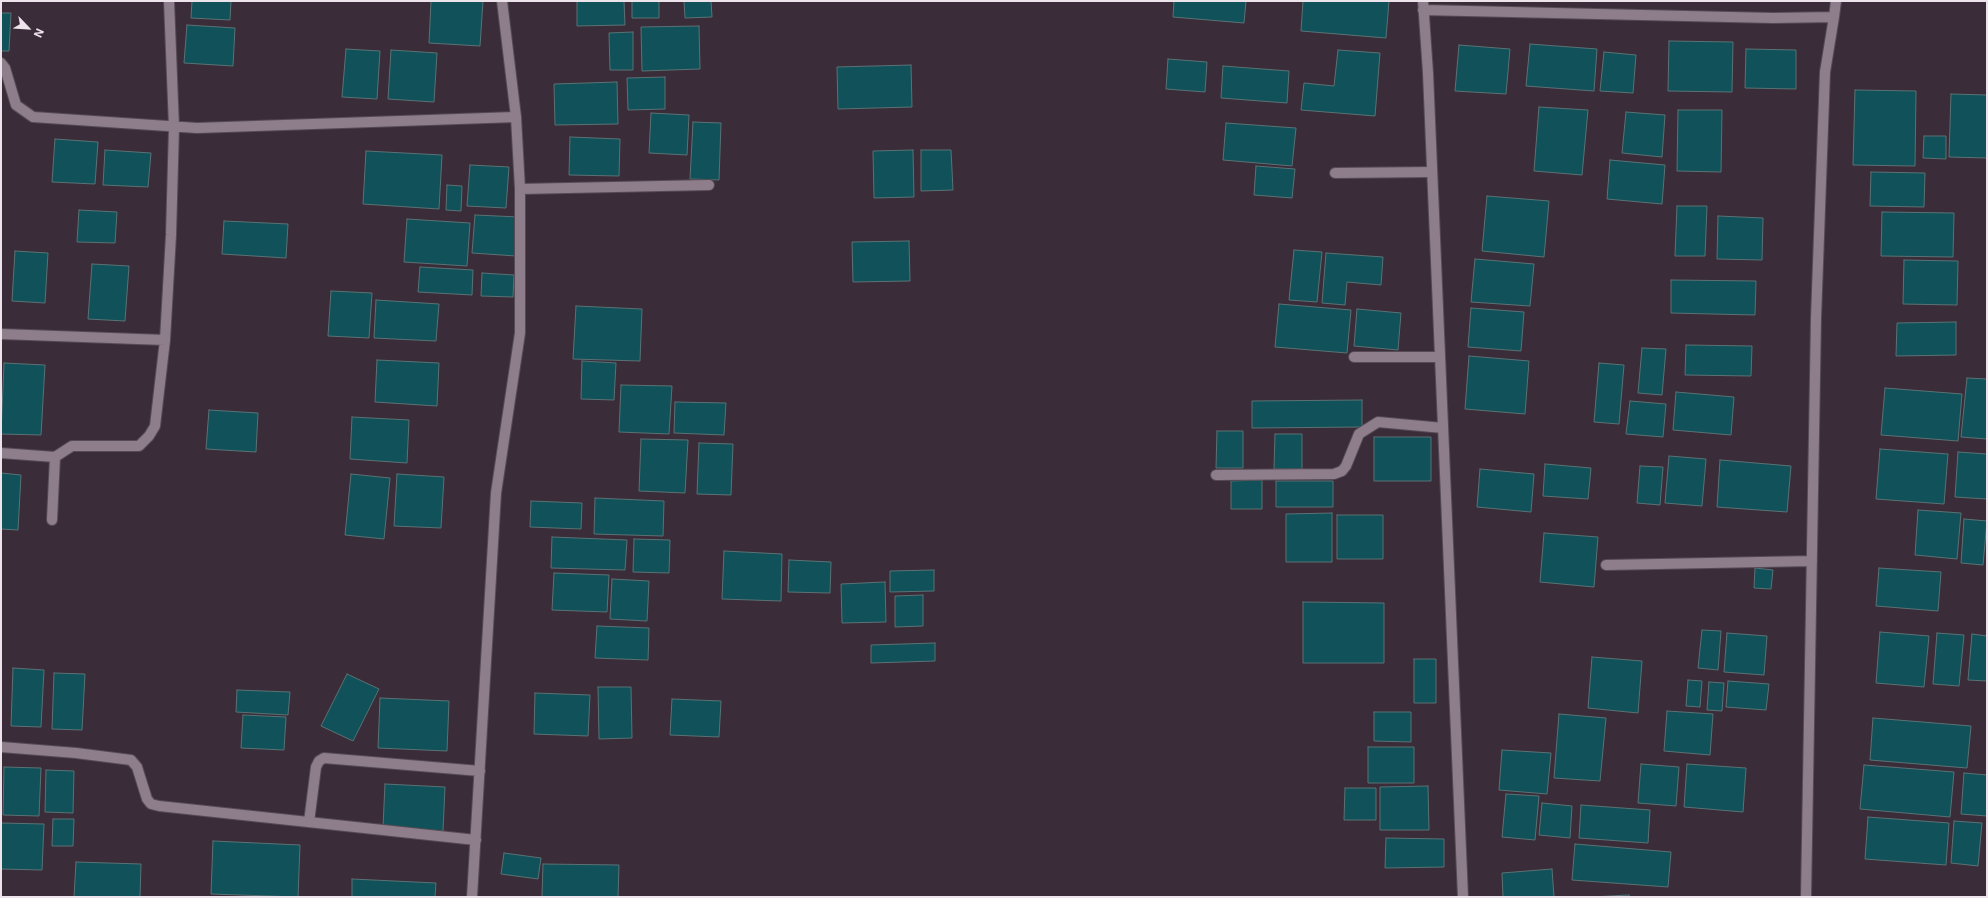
<!DOCTYPE html>
<html>
<head>
<meta charset="utf-8">
<style>
  body { margin:0 }
  #map { position:relative; width:1988px; height:898px; overflow:hidden; background:#3a2d39; font-family:Inter,sans-serif }
  canvas { display:block }
  .frame { position:absolute; inset:0; border:2px solid #ece3eb; pointer-events:none }
  .north { position:absolute; left:8px; top:8px; width:40px; height:40px; -webkit-text-stroke:3px #3a2d39; paint-order:stroke; rotate:115deg; font-size:11px; font-weight:700; line-height:16px; text-align:center; color:#ece3eb }
  .north::after { content:''; display:block; margin:auto; width:14px; height:18px; background:#ece3eb; clip-path:polygon(50% 0,100% 100%,50% 72%,0 100%) }
</style>
</head>
<body>
<div id="map">
<canvas width="1988" height="898"></canvas>
<div class="frame"></div>
<div class="north">N</div>
</div>
<script>
const ctx = document.querySelector('canvas').getContext('2d');
ctx.lineJoin = 'round';
function paint(path, color) { ctx.fillStyle = color; ctx.fill(path, 'evenodd'); }
const toPath = rows => new Path2D(rows.map(r => 'M' + r).join(''));
function strokePath(path, color, width, dash) { ctx.strokeStyle = color; ctx.lineWidth = width; ctx.lineCap = dash ? 'butt' : 'round'; ctx.setLineDash(dash || []); ctx.stroke(path); }
const building = toPath([
  [192,1,231,1,230,20,191,18,192,1],
  [431,1,483,1,480,46,429,43,431,1],
  [577,1,624,1,625,25,577,26,577,1],
  [632,1,659,1,659,18,632,18,632,1],
  [684,1,711,1,712,17,685,18,684,1],
  [1174,1,1246,1,1244,23,1173,17,1174,1],
  [1303,1,1389,1,1386,38,1301,31,1303,1],
  [1,13,11,13,9,51,1,51,1,13],
  [187,25,235,28,233,66,184,63,187,25],
  [699,26,700,69,642,71,641,27,699,26],
  [633,32,633,70,610,70,609,33,633,32],
  [1669,41,1733,42,1732,92,1668,91,1669,41],
  [1530,44,1597,49,1594,91,1526,86,1530,44],
  [1459,45,1510,49,1506,94,1455,91,1459,45],
  [346,49,380,51,377,99,342,97,346,49],
  [1746,49,1796,50,1796,89,1745,88,1746,49],
  [391,50,437,53,434,102,388,99,391,50],
  [1338,50,1380,53,1375,116,1301,110,1304,83,1334,86,1338,50],
  [1604,52,1636,55,1633,93,1600,91,1604,52],
  [1168,59,1207,62,1205,92,1166,89,1168,59],
  [911,65,912,107,838,109,837,67,911,65],
  [1223,66,1289,71,1287,103,1221,98,1223,66],
  [665,77,665,109,628,110,627,78,665,77],
  [617,82,618,124,555,125,554,84,617,82],
  [1855,90,1916,91,1915,166,1853,165,1855,90],
  [1951,94,1987,95,1987,158,1949,157,1951,94],
  [1539,107,1588,110,1582,175,1534,171,1539,107],
  [1678,110,1722,110,1721,172,1677,171,1678,110],
  [1626,112,1665,115,1662,157,1622,153,1626,112],
  [651,113,689,115,687,155,649,153,651,113],
  [693,122,721,123,719,180,690,179,693,122],
  [1226,123,1296,128,1292,166,1223,160,1226,123],
  [1924,136,1946,136,1946,159,1923,158,1924,136],
  [570,137,620,139,619,176,569,175,570,137],
  [55,139,98,142,95,184,52,182,55,139],
  [105,150,151,153,148,187,103,185,105,150],
  [913,150,914,197,874,198,873,151,913,150],
  [921,150,951,150,953,190,921,191,921,150],
  [366,151,442,155,439,209,363,204,366,151],
  [1610,160,1665,165,1662,204,1607,199,1610,160],
  [470,165,509,167,506,208,467,206,470,165],
  [1256,166,1295,169,1292,198,1254,195,1256,166],
  [1871,172,1925,173,1924,207,1870,206,1871,172],
  [447,185,462,186,461,211,446,210,447,185],
  [1487,196,1549,201,1544,257,1482,251,1487,196],
  [1677,206,1707,206,1705,256,1675,256,1677,206],
  [79,210,117,212,115,243,77,242,79,210],
  [1882,212,1954,213,1953,257,1881,256,1882,212],
  [475,215,519,217,516,256,472,253,475,215],
  [1718,216,1763,218,1762,260,1717,259,1718,216],
  [407,219,470,223,467,266,404,262,407,219],
  [224,221,288,224,286,258,222,254,224,221],
  [909,241,910,281,853,282,852,242,909,241],
  [1294,250,1322,252,1317,302,1289,300,1294,250],
  [15,251,48,253,45,303,12,301,15,251],
  [1326,253,1383,257,1381,285,1347,282,1345,305,1322,303,1326,253],
  [1475,259,1534,264,1530,306,1471,302,1475,259],
  [1904,260,1958,261,1957,305,1903,304,1904,260],
  [92,264,129,266,125,321,88,319,92,264],
  [420,267,473,270,472,295,418,292,420,267],
  [482,273,514,275,513,297,481,296,482,273],
  [1671,280,1756,281,1755,315,1671,313,1671,280],
  [331,291,372,293,369,338,328,336,331,291],
  [376,300,439,304,436,341,374,338,376,300],
  [1279,304,1351,310,1347,353,1275,347,1279,304],
  [576,306,642,309,640,361,573,359,576,306],
  [1471,308,1524,312,1521,351,1468,347,1471,308],
  [1357,309,1401,313,1398,350,1354,346,1357,309],
  [1956,322,1956,355,1896,356,1897,323,1956,322],
  [1686,345,1752,346,1751,376,1685,375,1686,345],
  [1642,348,1666,349,1662,395,1638,393,1642,348],
  [1469,356,1529,361,1525,414,1465,409,1469,356],
  [377,360,439,363,437,406,375,402,377,360],
  [582,361,616,363,614,400,581,399,582,361],
  [4,363,45,365,41,435,1,434,4,363],
  [1599,363,1624,365,1619,424,1594,422,1599,363],
  [1967,378,1987,379,1987,439,1961,437,1967,378],
  [621,385,672,386,669,434,619,432,621,385],
  [1885,388,1962,394,1958,441,1881,435,1885,388],
  [1676,392,1734,397,1731,435,1673,430,1676,392],
  [1362,400,1362,427,1252,428,1252,401,1362,400],
  [1630,401,1666,404,1663,437,1626,434,1630,401],
  [675,402,726,403,724,435,674,433,675,402],
  [209,410,258,413,256,452,206,449,209,410],
  [352,417,409,420,407,463,350,459,352,417],
  [1217,431,1243,431,1243,468,1216,468,1217,431],
  [1275,434,1302,434,1302,469,1274,469,1275,434],
  [1374,437,1431,437,1431,481,1374,481,1374,437],
  [641,439,688,440,685,493,639,491,641,439],
  [699,443,733,444,731,495,697,494,699,443],
  [1880,449,1948,454,1944,504,1876,499,1880,449],
  [1958,452,1987,454,1987,499,1955,497,1958,452],
  [1669,456,1706,459,1702,506,1665,503,1669,456],
  [1720,460,1791,466,1787,512,1717,507,1720,460],
  [1545,464,1591,468,1588,499,1543,496,1545,464],
  [1640,466,1663,467,1660,505,1637,503,1640,466],
  [1480,469,1534,474,1531,512,1477,507,1480,469],
  [1,473,21,475,18,530,1,529,1,473],
  [351,474,390,478,384,539,345,535,351,474],
  [397,474,444,477,441,528,394,526,397,474],
  [1262,480,1262,509,1231,509,1231,481,1262,480],
  [1276,481,1333,481,1333,507,1276,507,1276,481],
  [595,498,664,501,663,536,594,534,595,498],
  [531,501,582,503,581,529,530,527,531,501],
  [1918,510,1961,513,1957,559,1915,555,1918,510],
  [1332,513,1332,562,1286,562,1286,514,1332,513],
  [1337,515,1383,515,1383,559,1337,559,1337,515],
  [1964,519,1987,521,1983,565,1961,563,1964,519],
  [1544,533,1598,537,1594,587,1540,582,1544,533],
  [552,537,627,540,625,570,551,568,552,537],
  [634,539,670,540,669,573,633,572,634,539],
  [724,551,782,554,781,601,722,599,724,551],
  [789,560,831,562,830,593,788,592,789,560],
  [1755,568,1773,570,1771,589,1754,588,1755,568],
  [1879,568,1941,572,1938,611,1876,606,1879,568],
  [934,570,934,591,890,592,890,571,934,570],
  [554,573,609,575,607,612,552,610,554,573],
  [612,579,649,581,647,621,610,619,612,579],
  [885,582,886,622,842,623,841,584,885,582],
  [923,595,923,626,895,627,895,596,923,595],
  [1303,602,1384,603,1384,663,1303,663,1303,602],
  [597,626,649,628,648,660,595,658,597,626],
  [1702,630,1721,631,1718,670,1698,668,1702,630],
  [1880,632,1929,636,1924,687,1876,683,1880,632],
  [1727,633,1767,636,1764,675,1724,672,1727,633],
  [1937,633,1964,635,1959,686,1933,684,1937,633],
  [1972,634,1987,636,1987,681,1968,680,1972,634],
  [935,643,935,661,871,663,871,645,935,643],
  [1592,657,1642,661,1638,713,1588,708,1592,657],
  [1414,659,1436,659,1436,703,1414,703,1414,659],
  [13,668,44,670,41,727,11,726,13,668],
  [54,673,85,674,82,730,52,729,54,673],
  [347,674,379,689,353,741,321,726,347,674],
  [1688,680,1702,681,1700,707,1686,706,1688,680],
  [1728,681,1769,684,1766,710,1726,707,1728,681],
  [1709,682,1724,683,1722,711,1707,710,1709,682],
  [598,687,631,687,632,738,599,739,598,687],
  [237,690,290,692,288,715,236,712,237,690],
  [535,693,590,695,588,736,534,734,535,693],
  [380,698,449,701,447,751,378,748,380,698],
  [672,699,721,701,719,737,670,735,672,699],
  [1667,711,1713,714,1710,755,1664,751,1667,711],
  [1374,712,1411,712,1411,742,1374,741,1374,712],
  [1559,714,1606,718,1600,781,1554,778,1559,714],
  [243,715,286,717,284,750,241,748,243,715],
  [1873,718,1971,726,1967,768,1870,760,1873,718],
  [1368,747,1414,747,1414,783,1368,783,1368,747],
  [1502,750,1551,753,1547,794,1499,790,1502,750],
  [1641,764,1679,767,1676,806,1638,803,1641,764],
  [1687,764,1746,768,1743,812,1684,807,1687,764],
  [1864,765,1954,772,1950,817,1860,809,1864,765],
  [4,767,41,768,39,816,3,815,4,767],
  [46,770,74,771,73,813,45,812,46,770],
  [1964,773,1987,775,1987,816,1961,814,1964,773],
  [385,784,445,787,443,831,383,827,385,784],
  [1428,786,1429,830,1380,830,1380,787,1428,786],
  [1345,788,1376,788,1376,820,1344,820,1345,788],
  [1506,794,1539,796,1535,840,1502,837,1506,794],
  [1542,803,1572,806,1570,838,1539,835,1542,803],
  [1581,805,1650,810,1648,843,1579,838,1581,805],
  [1868,817,1949,823,1946,865,1865,859,1868,817],
  [53,819,74,819,73,846,52,846,53,819],
  [1954,821,1982,823,1978,866,1951,863,1954,821],
  [1,823,44,824,42,870,1,869,1,823],
  [1386,838,1444,839,1444,867,1385,868,1386,838],
  [213,841,300,845,298,897,211,894,213,841],
  [1575,844,1671,852,1668,887,1572,880,1575,844],
  [504,853,541,858,538,879,501,874,504,853],
  [76,862,141,864,140,897,74,897,76,862],
  [543,864,619,865,618,897,542,897,543,864],
  [1552,869,1554,897,1503,897,1502,873,1552,869],
  [352,879,436,883,435,897,352,897,352,879],
  [1629,895,1629,897,1591,897,1629,895]
]);
paint(building, '#115159');
strokePath(building, '#5a7275', 1);
const service = toPath([
  [1335,173,1432,172],
  [1354,357,1440,357]
]);
const minor = toPath([
  [1423,1,1428,73,1463,897],
  [1423,10,1773,18,1834,17,1825,72,1816,318,1806,897],
  [1834,17,1836,1],
  [1,63,5,68,16,105,33,117,197,128,516,117],
  [520,189,709,185],
  [1,334,165,340],
  [1,453,55,457],
  [1216,475,1334,474,1342,471,1346,466,1359,434,1378,422,1443,428],
  [52,520,55,457,72,446,139,446,149,436,155,426,165,340,171,235,174,127,169,1],
  [1606,565,1812,561],
  [1,747,76,753,131,760,137,767,147,799,151,804,159,806,476,840],
  [309,822,316,767,319,761,324,758,480,771],
  [472,897,496,493,520,333,520,189,516,117,502,1]
]);
strokePath(service, '#564b55', 12);
strokePath(minor, '#564b55', 12);
strokePath(service, '#8e7e8c', 10);
strokePath(minor, '#8e7e8c', 10);
</script>
</body>
</html>
